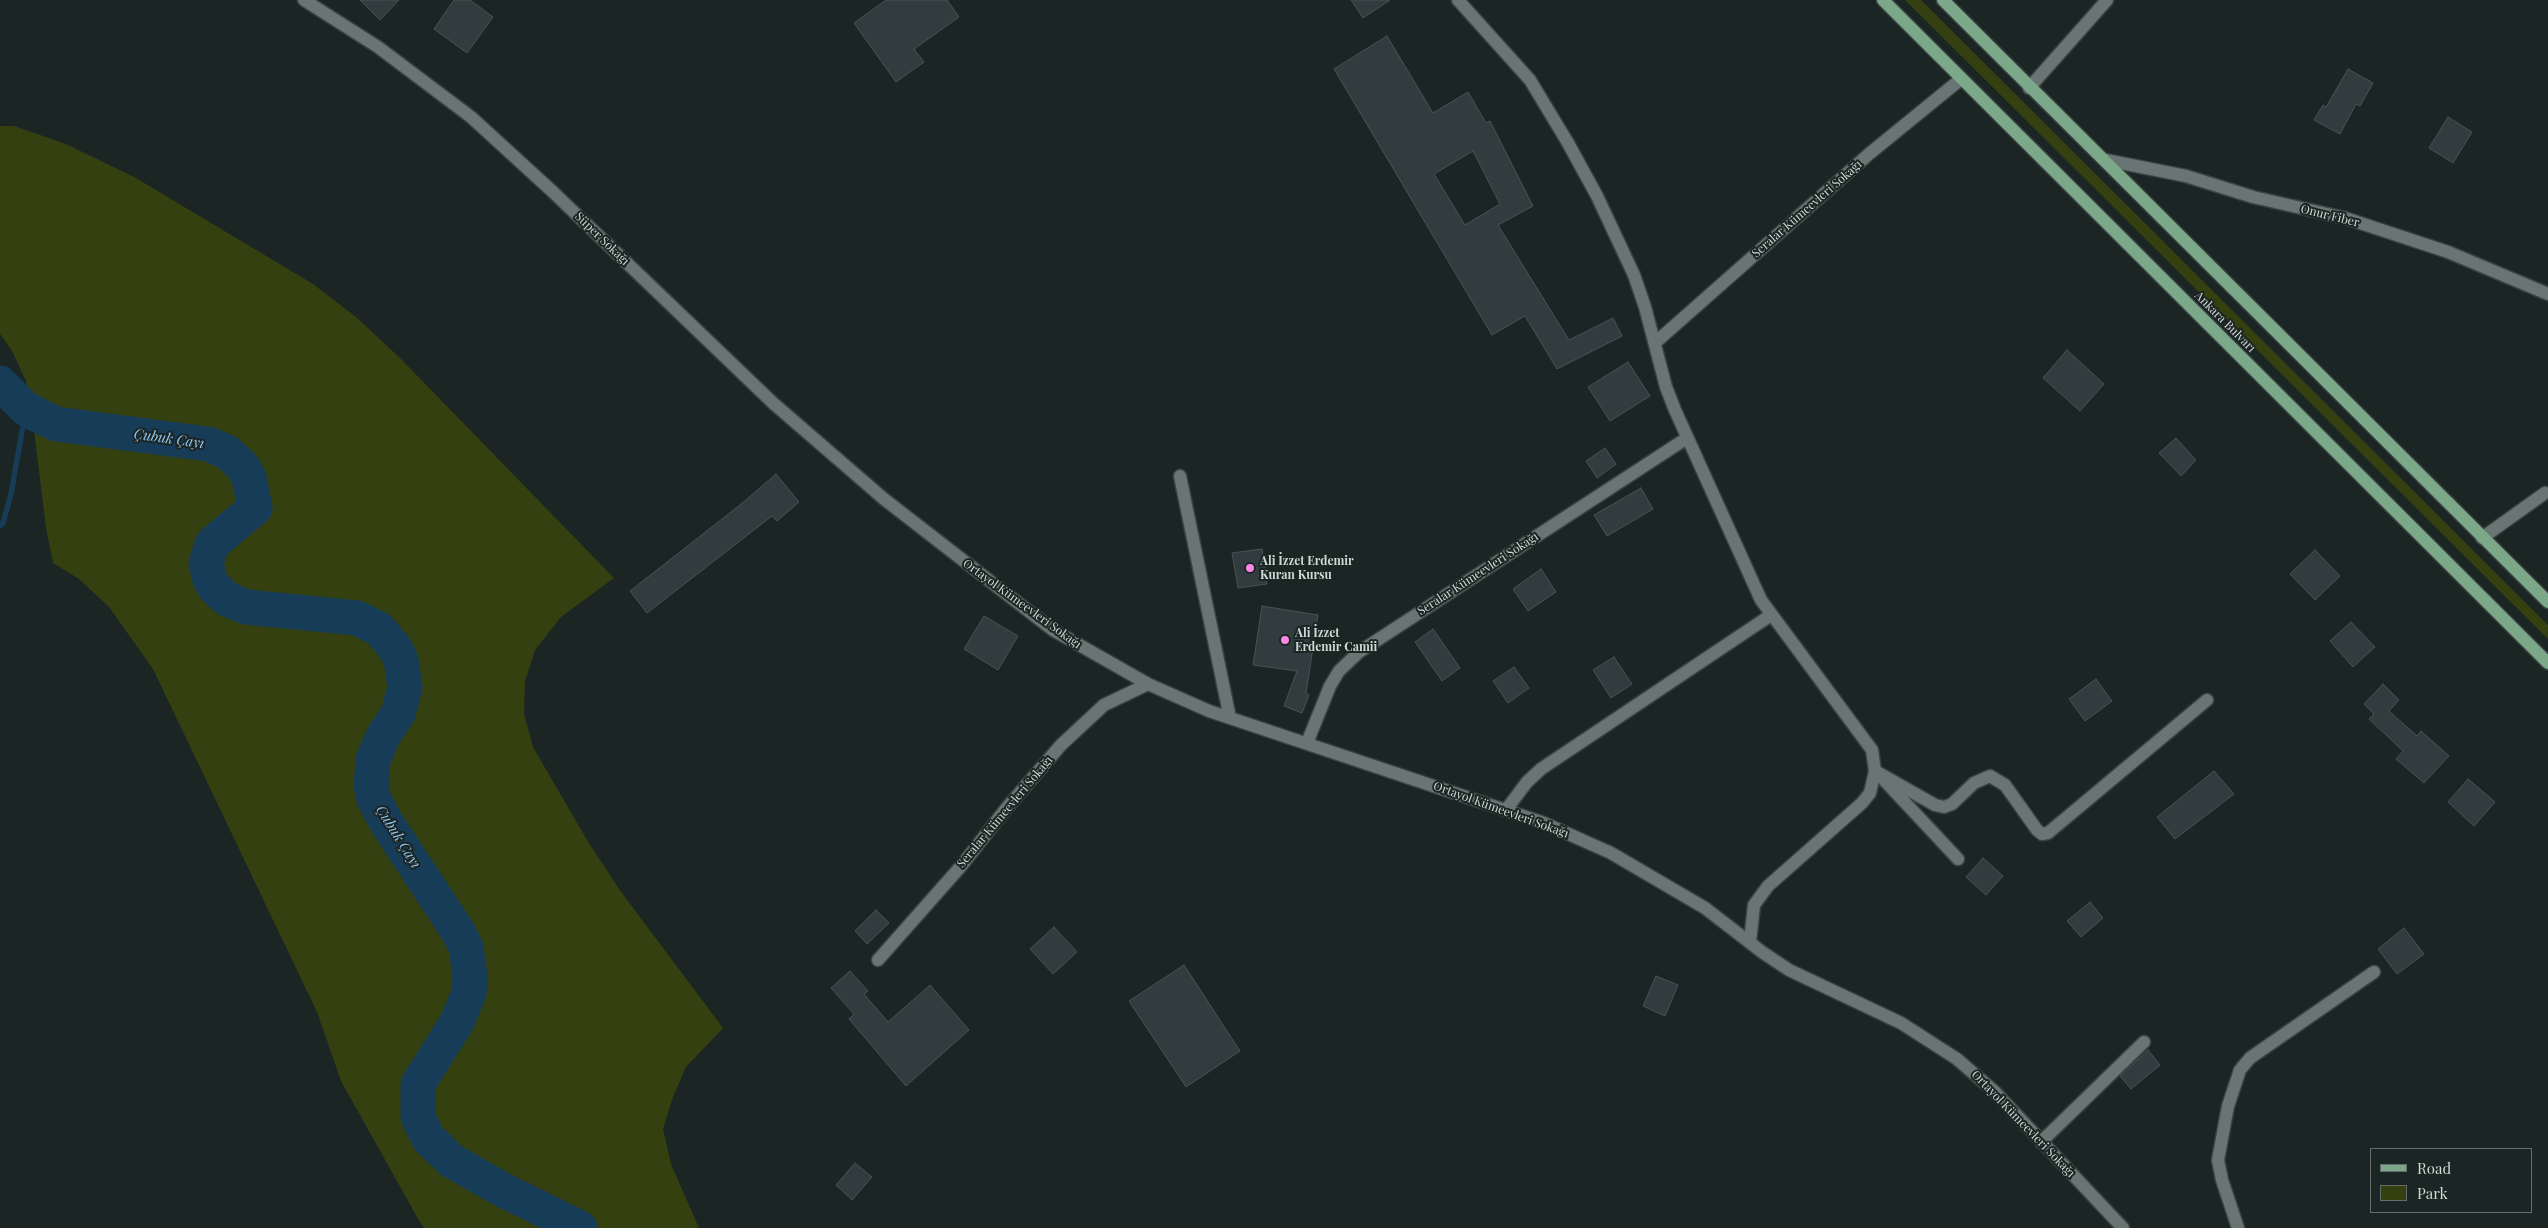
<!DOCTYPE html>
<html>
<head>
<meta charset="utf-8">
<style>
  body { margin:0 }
  #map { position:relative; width:2548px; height:1228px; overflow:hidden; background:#1b2523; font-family:"Playfair Display",serif }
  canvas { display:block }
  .legend { position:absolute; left:2370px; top:1148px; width:162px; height:65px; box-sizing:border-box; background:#1b2523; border:1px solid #646d6b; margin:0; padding:6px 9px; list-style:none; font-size:15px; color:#d1d8d6 }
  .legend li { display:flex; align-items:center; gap:10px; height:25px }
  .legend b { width:25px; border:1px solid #646d6b }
</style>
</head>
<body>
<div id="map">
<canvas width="2548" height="1228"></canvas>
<ul class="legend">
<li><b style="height:6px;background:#7ca88a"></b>Road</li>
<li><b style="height:14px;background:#354011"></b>Park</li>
</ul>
</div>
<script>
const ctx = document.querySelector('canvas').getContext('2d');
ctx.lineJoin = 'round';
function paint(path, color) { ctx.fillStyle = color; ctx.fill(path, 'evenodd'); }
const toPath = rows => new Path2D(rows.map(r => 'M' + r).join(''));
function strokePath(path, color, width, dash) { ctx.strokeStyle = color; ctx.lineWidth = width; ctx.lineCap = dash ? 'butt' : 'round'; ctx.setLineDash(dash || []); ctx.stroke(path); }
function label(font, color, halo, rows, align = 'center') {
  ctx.font = font + ' "Playfair Display",serif'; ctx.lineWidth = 4; ctx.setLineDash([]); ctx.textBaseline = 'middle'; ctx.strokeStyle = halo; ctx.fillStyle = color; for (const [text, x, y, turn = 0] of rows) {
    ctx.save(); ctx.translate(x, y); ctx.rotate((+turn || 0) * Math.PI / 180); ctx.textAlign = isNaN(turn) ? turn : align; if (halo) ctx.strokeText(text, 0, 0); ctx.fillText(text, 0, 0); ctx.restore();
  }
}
paint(toPath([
  [1905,0,1921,0,2548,625,2548,639],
  [0,126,14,126,66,144,136,178,313,284,356,317,400,358,614,578,561,617,535,650,525,682,524,714,533,747,587,840,619,889,723,1028,686,1067,673,1097,663,1129,671,1164,699,1228,424,1228,417,1217,341,1081,317,1012,153,669,109,607,79,579,53,563,46,528,33,423,0,395,0,369,21,394,29,399,26,381,11,349,0,334]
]), '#354011');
strokePath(toPath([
  [0,526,3,523,11,494,26,409]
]), '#163c58', 5.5);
strokePath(toPath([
  [0,383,26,409,56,424,208,444,227,452,243,467,249,478,255,508,212,544,206,563,210,580,215,588,227,599,246,607,357,618,379,629,395,648,401,660,405,687,398,714,383,736,373,760,371,786,374,799,386,822,459,933,466,947,470,977,469,993,457,1022,418,1084,418,1117,428,1138,452,1161,505,1191,580,1228]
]), '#163c58', 35);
const building = toPath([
  [360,0,399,0,380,20,360,0],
  [454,0,470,0,493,17,467,53,434,29,454,0],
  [886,0,947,0,959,17,914,49,924,62,896,82,854,23,886,0],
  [1351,0,1390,0,1363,18,1351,0],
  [1387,36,1433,113,1468,92,1486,123,1490,121,1533,206,1498,225,1569,340,1613,318,1622,336,1557,369,1525,316,1492,335,1334,69,1387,36],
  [1473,151,1500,204,1465,225,1434,174,1473,151],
  [2348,69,2373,83,2360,106,2356,104,2340,134,2314,120,2323,105,2326,107,2348,69],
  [2448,117,2472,132,2453,163,2429,148,2448,117],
  [2067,350,2104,384,2080,411,2043,378,2067,350],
  [1628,362,1650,396,1610,421,1588,387,1628,362],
  [2176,438,2196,460,2181,476,2159,453,2176,438],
  [1605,448,1616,464,1597,478,1586,461,1605,448],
  [776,474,799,502,777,521,772,516,647,613,630,591,740,505,776,474],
  [1641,488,1653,509,1607,536,1594,515,1641,488],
  [1262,549,1267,584,1238,588,1232,553,1262,549],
  [2315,550,2340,576,2315,600,2290,574,2315,550],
  [1541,569,1556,592,1528,611,1513,589,1541,569],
  [1262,606,1318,615,1306,693,1309,695,1302,713,1284,706,1297,671,1253,665,1262,606],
  [984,616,1018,636,998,670,964,649,984,616],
  [2351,622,2375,647,2353,667,2330,641,2351,622],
  [1433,629,1460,668,1442,681,1415,642,1433,629],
  [1614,657,1632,684,1611,698,1593,670,1614,657],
  [1514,667,1529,688,1508,703,1493,681,1514,667],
  [2096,679,2112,701,2085,721,2069,699,2096,679],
  [2383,684,2399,700,2389,711,2417,736,2421,731,2449,756,2424,783,2396,759,2403,751,2369,719,2374,714,2364,704,2383,684],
  [2214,771,2234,794,2175,839,2157,817,2214,771],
  [2468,779,2495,802,2474,826,2448,802,2468,779],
  [1983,858,2003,876,1986,895,1966,877,1983,858],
  [2090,902,2103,918,2081,937,2067,921,2090,902],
  [876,910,889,923,867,944,855,931,876,910],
  [1054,927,1077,952,1053,974,1030,949,1054,927],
  [2404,928,2424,954,2397,974,2378,949,2404,928],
  [1184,965,1240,1051,1186,1087,1129,1001,1184,965],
  [850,971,868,991,864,994,888,1022,930,985,969,1030,906,1086,849,1019,854,1014,831,988,850,971],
  [1656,976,1678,985,1665,1016,1643,1006,1656,976],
  [2148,1050,2160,1065,2131,1089,2120,1076,2148,1050],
  [855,1163,872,1177,852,1200,836,1185,855,1163]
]);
paint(building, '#313c3f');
strokePath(building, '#485355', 1);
const minor = toPath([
  [304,0,378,47,471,117,553,192,773,403,884,499,1053,630,1148,684,1209,711,1544,823,1611,853,1705,908,1762,952,1789,970,1901,1023,1957,1059,1995,1092,2123,1228],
  [1458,0,1530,80,1568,143,1597,196,1634,275,1645,307,1666,387,1675,410,1761,600,1872,750,1875,771,1870,793,1862,803,1768,886,1754,905,1750,942],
  [2029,88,2107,0],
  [2106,160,2186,176,2253,197,2345,218,2448,252,2548,294],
  [1656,342,1869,154,1961,79],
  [1180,476,1230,718],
  [2482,538,2545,493],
  [1307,743,1330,686,1339,671,1359,652,1687,438],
  [1875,771,1935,805,1944,807,1952,804,1974,783,1990,776,2005,785,2037,830,2042,834,2048,833,2207,700],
  [1884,780,1958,859],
  [1506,810,1527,782,1541,769,1771,615],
  [878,960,962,865,1005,810,1061,745,1104,705,1148,684],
  [2041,1142,2144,1042],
  [2238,1228,2222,1180,2218,1160,2228,1106,2240,1070,2250,1058,2374,972]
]);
const major = toPath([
  [1883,0,2548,663],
  [1943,0,2548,602]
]);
strokePath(minor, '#3a4341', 15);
strokePath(major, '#3a4341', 15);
strokePath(minor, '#697573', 12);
strokePath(major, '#7ca88a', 12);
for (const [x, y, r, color] of [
  [1250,568,5,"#fc86e4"],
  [1285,640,5,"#fc86e4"]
]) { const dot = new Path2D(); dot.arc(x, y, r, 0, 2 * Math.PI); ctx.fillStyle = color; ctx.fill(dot); strokePath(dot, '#1b2523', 2); }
label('12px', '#d1d8d6', '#1b2523', [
  ["Seralar Kümeevleri Sokağı",1807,209,-41],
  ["Onur Fiber",2330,216,14],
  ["Süper Sokağı",602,239,44],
  ["Ankara Bulvarı",2225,322,45],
  ["Seralar Kümeevleri Sokağı",1478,574,-33],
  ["Ortayol Kümeevleri Sokağı",1022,604,36],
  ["Ortayol Kümeevleri Sokağı",1501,810,20],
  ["Seralar Kümeevleri Sokağı",1005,812,-50],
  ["Ortayol Kümeevleri Sokağı",2023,1124,46]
]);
label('bold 12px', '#d1d8d6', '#1b2523', [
  ["Ali İzzet Erdemir",1260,561],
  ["Kuran Kursu",1260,575],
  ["Ali İzzet",1295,633],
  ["Erdemir Camii",1295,647]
], 'left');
label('italic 14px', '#95caf6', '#1b2523', [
  ["Çubuk Çayı",169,439,8],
  ["Çubuk Çayı",398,837,58]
]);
</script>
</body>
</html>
